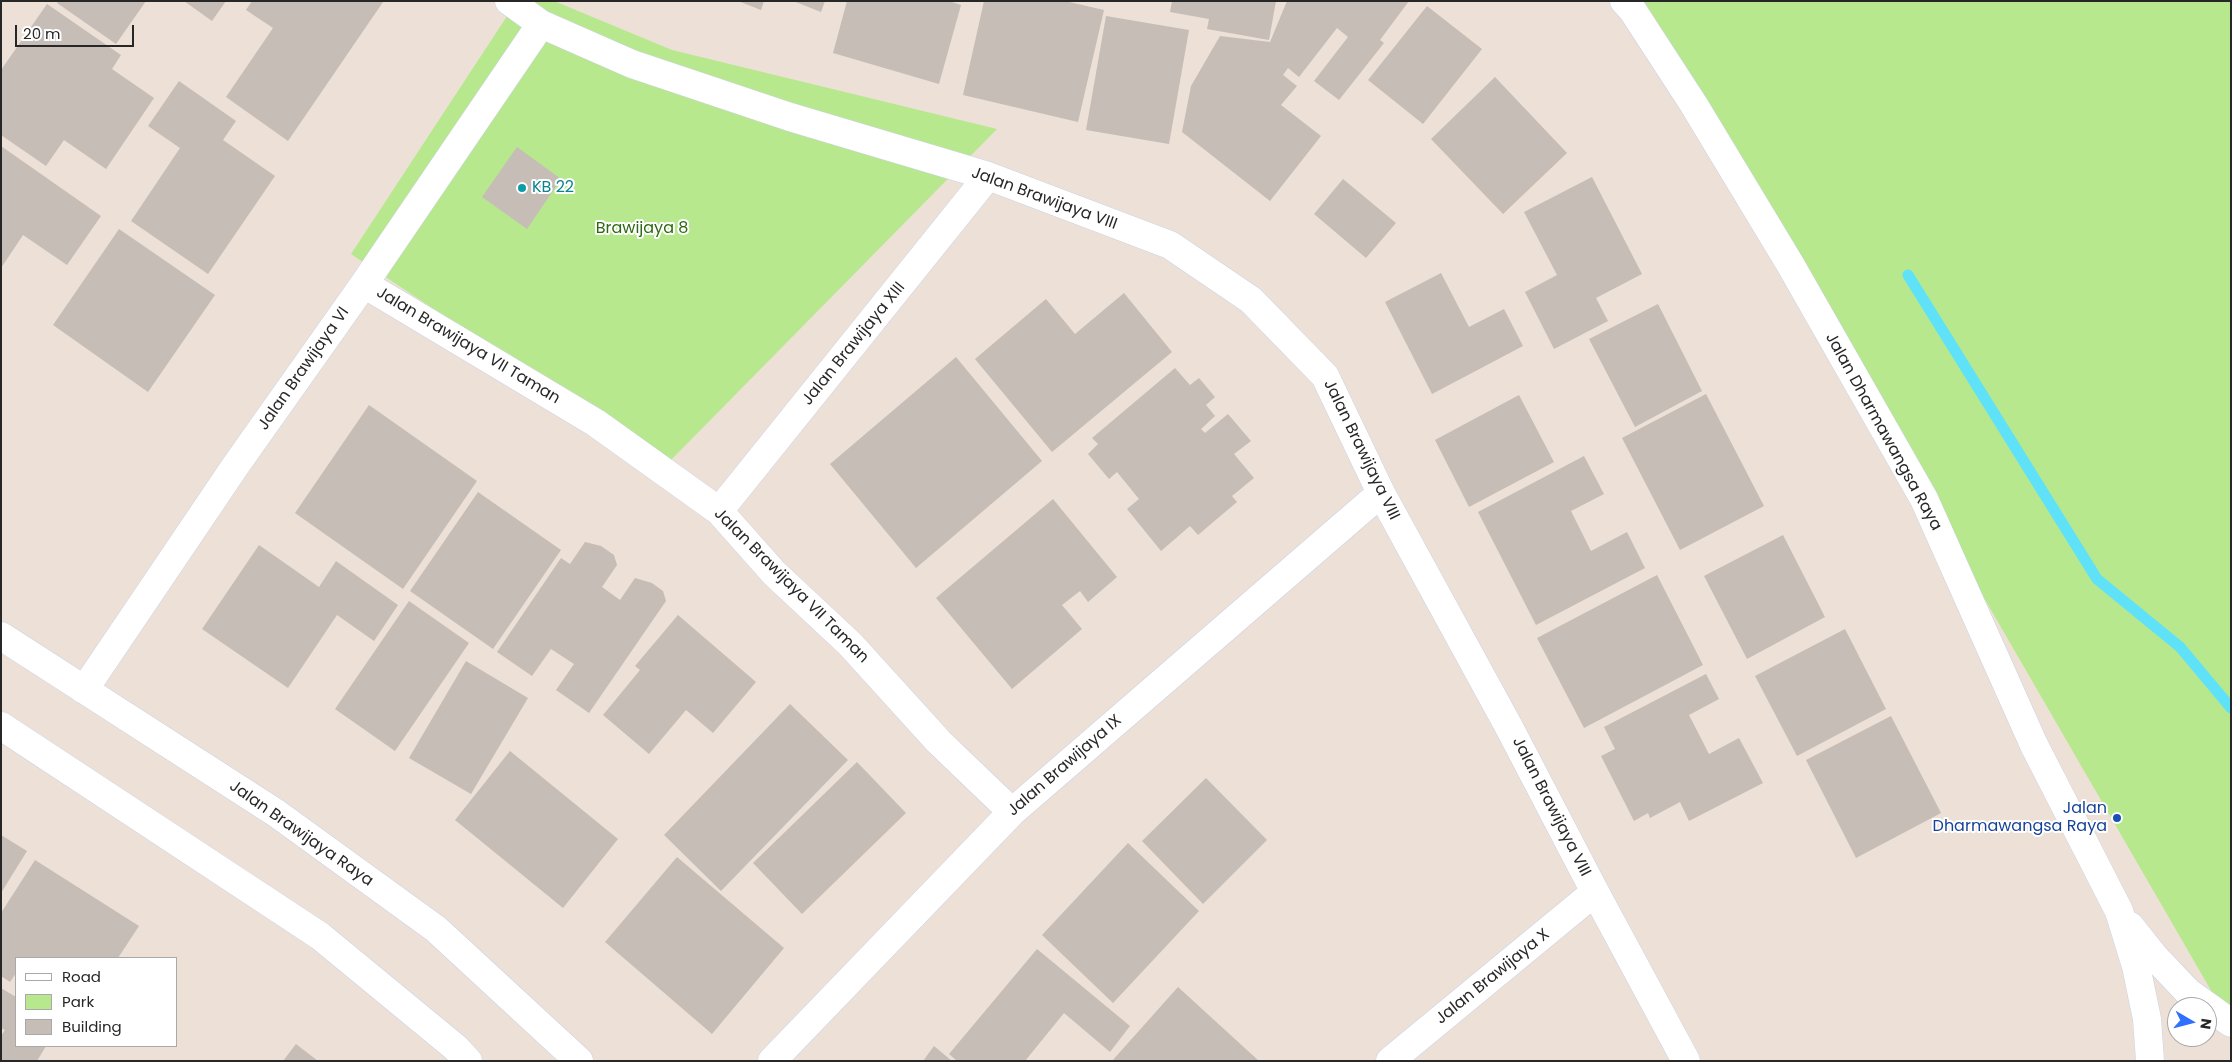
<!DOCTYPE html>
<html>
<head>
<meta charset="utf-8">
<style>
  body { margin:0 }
  #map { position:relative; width:2232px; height:1062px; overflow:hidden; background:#ece0d7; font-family:Poppins,sans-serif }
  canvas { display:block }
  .frame { position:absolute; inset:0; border:2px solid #272727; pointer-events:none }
  .legend { position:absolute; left:15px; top:957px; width:162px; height:90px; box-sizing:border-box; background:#fff; border:1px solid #a9a9a9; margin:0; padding:6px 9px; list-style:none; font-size:15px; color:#272727 }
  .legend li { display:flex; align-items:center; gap:10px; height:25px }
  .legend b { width:25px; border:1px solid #a9a9a9 }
  .north { position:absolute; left:2167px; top:997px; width:50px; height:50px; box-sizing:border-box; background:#fff; border:1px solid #a9a9a9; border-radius:50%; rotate:98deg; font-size:14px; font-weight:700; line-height:20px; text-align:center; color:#272727 }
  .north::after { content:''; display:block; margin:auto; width:18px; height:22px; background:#3070ff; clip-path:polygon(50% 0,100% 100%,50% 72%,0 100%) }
  .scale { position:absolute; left:15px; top:25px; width:119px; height:22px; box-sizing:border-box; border:2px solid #272727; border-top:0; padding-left:6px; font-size:15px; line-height:18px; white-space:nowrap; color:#272727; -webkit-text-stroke:4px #fff; paint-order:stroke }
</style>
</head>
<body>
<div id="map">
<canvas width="2232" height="1062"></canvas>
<div class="frame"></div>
<ul class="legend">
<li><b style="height:6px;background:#fff"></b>Road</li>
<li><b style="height:14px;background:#b7e88d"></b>Park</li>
<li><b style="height:14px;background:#c6bdb7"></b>Building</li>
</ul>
<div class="north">N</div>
<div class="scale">20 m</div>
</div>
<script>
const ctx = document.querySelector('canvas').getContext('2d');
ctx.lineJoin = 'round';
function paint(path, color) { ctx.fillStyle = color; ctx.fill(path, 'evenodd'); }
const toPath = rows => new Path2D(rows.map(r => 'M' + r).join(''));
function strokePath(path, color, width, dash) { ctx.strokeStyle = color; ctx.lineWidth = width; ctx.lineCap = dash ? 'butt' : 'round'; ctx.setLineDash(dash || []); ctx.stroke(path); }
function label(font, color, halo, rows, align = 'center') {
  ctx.font = font + ' Poppins,sans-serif'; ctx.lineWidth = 4; ctx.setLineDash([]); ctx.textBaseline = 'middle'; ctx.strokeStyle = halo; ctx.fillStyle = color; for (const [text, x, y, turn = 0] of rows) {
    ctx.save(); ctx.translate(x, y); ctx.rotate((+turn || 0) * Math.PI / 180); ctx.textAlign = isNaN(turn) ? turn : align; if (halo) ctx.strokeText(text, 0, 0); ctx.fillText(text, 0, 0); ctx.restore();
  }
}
paint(toPath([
  [517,1,554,1,672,50,997,129,667,464,351,254],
  [1636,1,2230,1,2231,1025,1643,8]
]), '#b7e88d');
strokePath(toPath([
  [1908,275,2097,579,2180,647,2231,708]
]), '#5fe2f8', 11);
paint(toPath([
  [58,1,146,1,116,44,57,3],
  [184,1,226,1,212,21],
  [252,1,383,2,288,141,226,97,273,28,246,10],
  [738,1,764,1,761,10],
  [793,1,825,1,821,12],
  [847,1,949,1,961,5,939,84,833,53],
  [984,1,1065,1,1104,10,1078,122,963,95],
  [1172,1,1276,1,1269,40,1207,29,1209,19,1170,12],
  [1287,1,1409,1,1380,40,1384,43,1339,100,1314,81,1348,37,1337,28,1299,77,1288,68,1283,75,1297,86,1281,105,1321,136,1270,201,1182,132,1191,86,1220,36,1270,42],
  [47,4,121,55,112,69,154,98,106,169,64,140,46,166,1,135,1,70],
  [1427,6,1482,49,1423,124,1368,80],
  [1106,16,1189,30,1169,144,1086,130],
  [1495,77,1567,153,1503,214,1431,139],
  [179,81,236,121,223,140,275,176,208,274,131,221,180,148,148,126],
  [1,146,101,216,67,265,23,235,1,268],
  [517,147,561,179,527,229,482,197],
  [1592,177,1642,274,1596,298,1608,321,1554,349,1525,292,1557,275,1524,212],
  [1343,179,1396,223,1366,258,1314,214],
  [119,229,215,295,148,392,53,325],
  [1441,273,1469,327,1504,309,1523,346,1432,394,1385,302],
  [1124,293,1172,352,1052,452,975,359,1046,299,1075,334],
  [1658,304,1702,391,1635,427,1589,339],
  [956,357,1042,461,916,568,830,464],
  [1175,368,1190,385,1199,378,1215,397,1206,405,1215,416,1201,429,1205,433,1228,414,1251,441,1234,454,1254,478,1232,496,1237,502,1198,535,1190,526,1161,551,1127,509,1139,499,1117,472,1109,479,1088,454,1098,444,1092,438],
  [1706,394,1764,506,1680,550,1622,438],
  [1519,395,1554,462,1469,507,1435,440],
  [369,405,477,481,403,589,295,513],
  [1584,456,1604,494,1571,511,1591,551,1627,532,1645,568,1536,625,1478,512],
  [478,492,561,550,493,649,410,591],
  [1053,499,1117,577,1088,602,1080,591,1062,605,1082,629,1012,689,936,598],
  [1783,535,1825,617,1747,659,1704,576],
  [585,542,601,546,614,555,617,565,602,587,620,600,635,578,652,583,663,591,666,601,589,713,556,690,574,664,551,649,532,676,497,652,561,558,570,564],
  [259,545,319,587,336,561,398,605,374,641,337,615,288,688,202,629],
  [1657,575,1703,665,1584,728,1537,638],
  [409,601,469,643,395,751,335,709],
  [678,615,756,682,713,733,686,710,649,754,603,715,640,670,635,666],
  [1845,629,1886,709,1797,756,1755,676],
  [466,661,528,698,471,794,409,758],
  [1706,674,1719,699,1689,715,1709,754,1739,738,1763,783,1689,821,1680,802,1650,818,1648,813,1634,821,1601,756,1615,749,1604,727],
  [790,704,848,760,721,891,664,835],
  [1891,716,1941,813,1856,858,1806,760],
  [510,751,618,839,563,908,455,820],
  [857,762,906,813,802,914,753,863],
  [1206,778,1267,840,1203,904,1142,841],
  [1,835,27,851,1,893],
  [1128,843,1199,911,1113,1003,1042,935],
  [677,857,784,948,712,1034,605,942],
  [35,860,139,926,118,958,16,958,16,973,10,982,1,976,1,913],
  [1037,949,1130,1026,1110,1052,1064,1013,1025,1061,957,1061,949,1054],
  [1178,987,1259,1061,1112,1061],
  [1,988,16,997,16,1046,46,1046,37,1061,1,1061,1,1036,5,1030,1,1028],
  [296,1044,318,1061,283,1061],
  [934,1046,952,1061,923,1061]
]), '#c6bdb7');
const minor = toPath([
  [509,1,541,24,632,64,790,117,988,176,1170,245,1251,300,1325,376,1381,493,1510,729,1595,892,1686,1061],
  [1624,1,1633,11,1694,105,1790,264,1924,499,2034,745,2119,911,2136,966,2147,1019,2150,1061],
  [364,284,596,423,719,511,774,573,850,644,939,742,1012,812],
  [719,511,988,176],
  [1,636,276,813,436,929,579,1061],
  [84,690,236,465,364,284,541,24],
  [1,726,320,936,456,1048,468,1061],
  [2130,926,2153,955,2188,992,2231,1023],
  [772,1061,1012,812,1381,493],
  [1390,1061,1595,892]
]);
strokePath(minor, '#ccd3e2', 29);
strokePath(minor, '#fff', 28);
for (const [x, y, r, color] of [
  [522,188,5,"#0f9aa8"],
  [2117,818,5,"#1a4fb4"]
]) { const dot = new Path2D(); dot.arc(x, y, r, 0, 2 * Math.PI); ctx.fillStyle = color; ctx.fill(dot); strokePath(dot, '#fff', 2); }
label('16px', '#0d838f', '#fff', [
  ["KB 22",532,188]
], 'left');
label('16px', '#272727', '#fff', [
  ["Jalan Brawijaya VIII",1044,199,20],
  ["Jalan Brawijaya XIII",854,344,-51],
  ["Jalan Brawijaya VII Taman",468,346,31],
  ["Jalan Brawijaya VI",304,369,-55],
  ["Jalan Dharmawangsa Raya",1883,432,61],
  ["Jalan Brawijaya VIII",1361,450,64],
  ["Jalan Brawijaya VII Taman",791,586,45],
  ["Jalan Brawijaya IX",1065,766,-41],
  ["Jalan Brawijaya VIII",1551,807,63],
  ["Jalan Brawijaya Raya",301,834,35],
  ["Jalan Brawijaya X",1493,977,-39]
]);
label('16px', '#2f6813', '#fff', [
  ["Brawijaya 8",642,229]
]);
label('16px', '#164399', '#fff', [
  ["Jalan",2107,809],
  ["Dharmawangsa Raya",2107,827]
], 'right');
</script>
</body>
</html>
